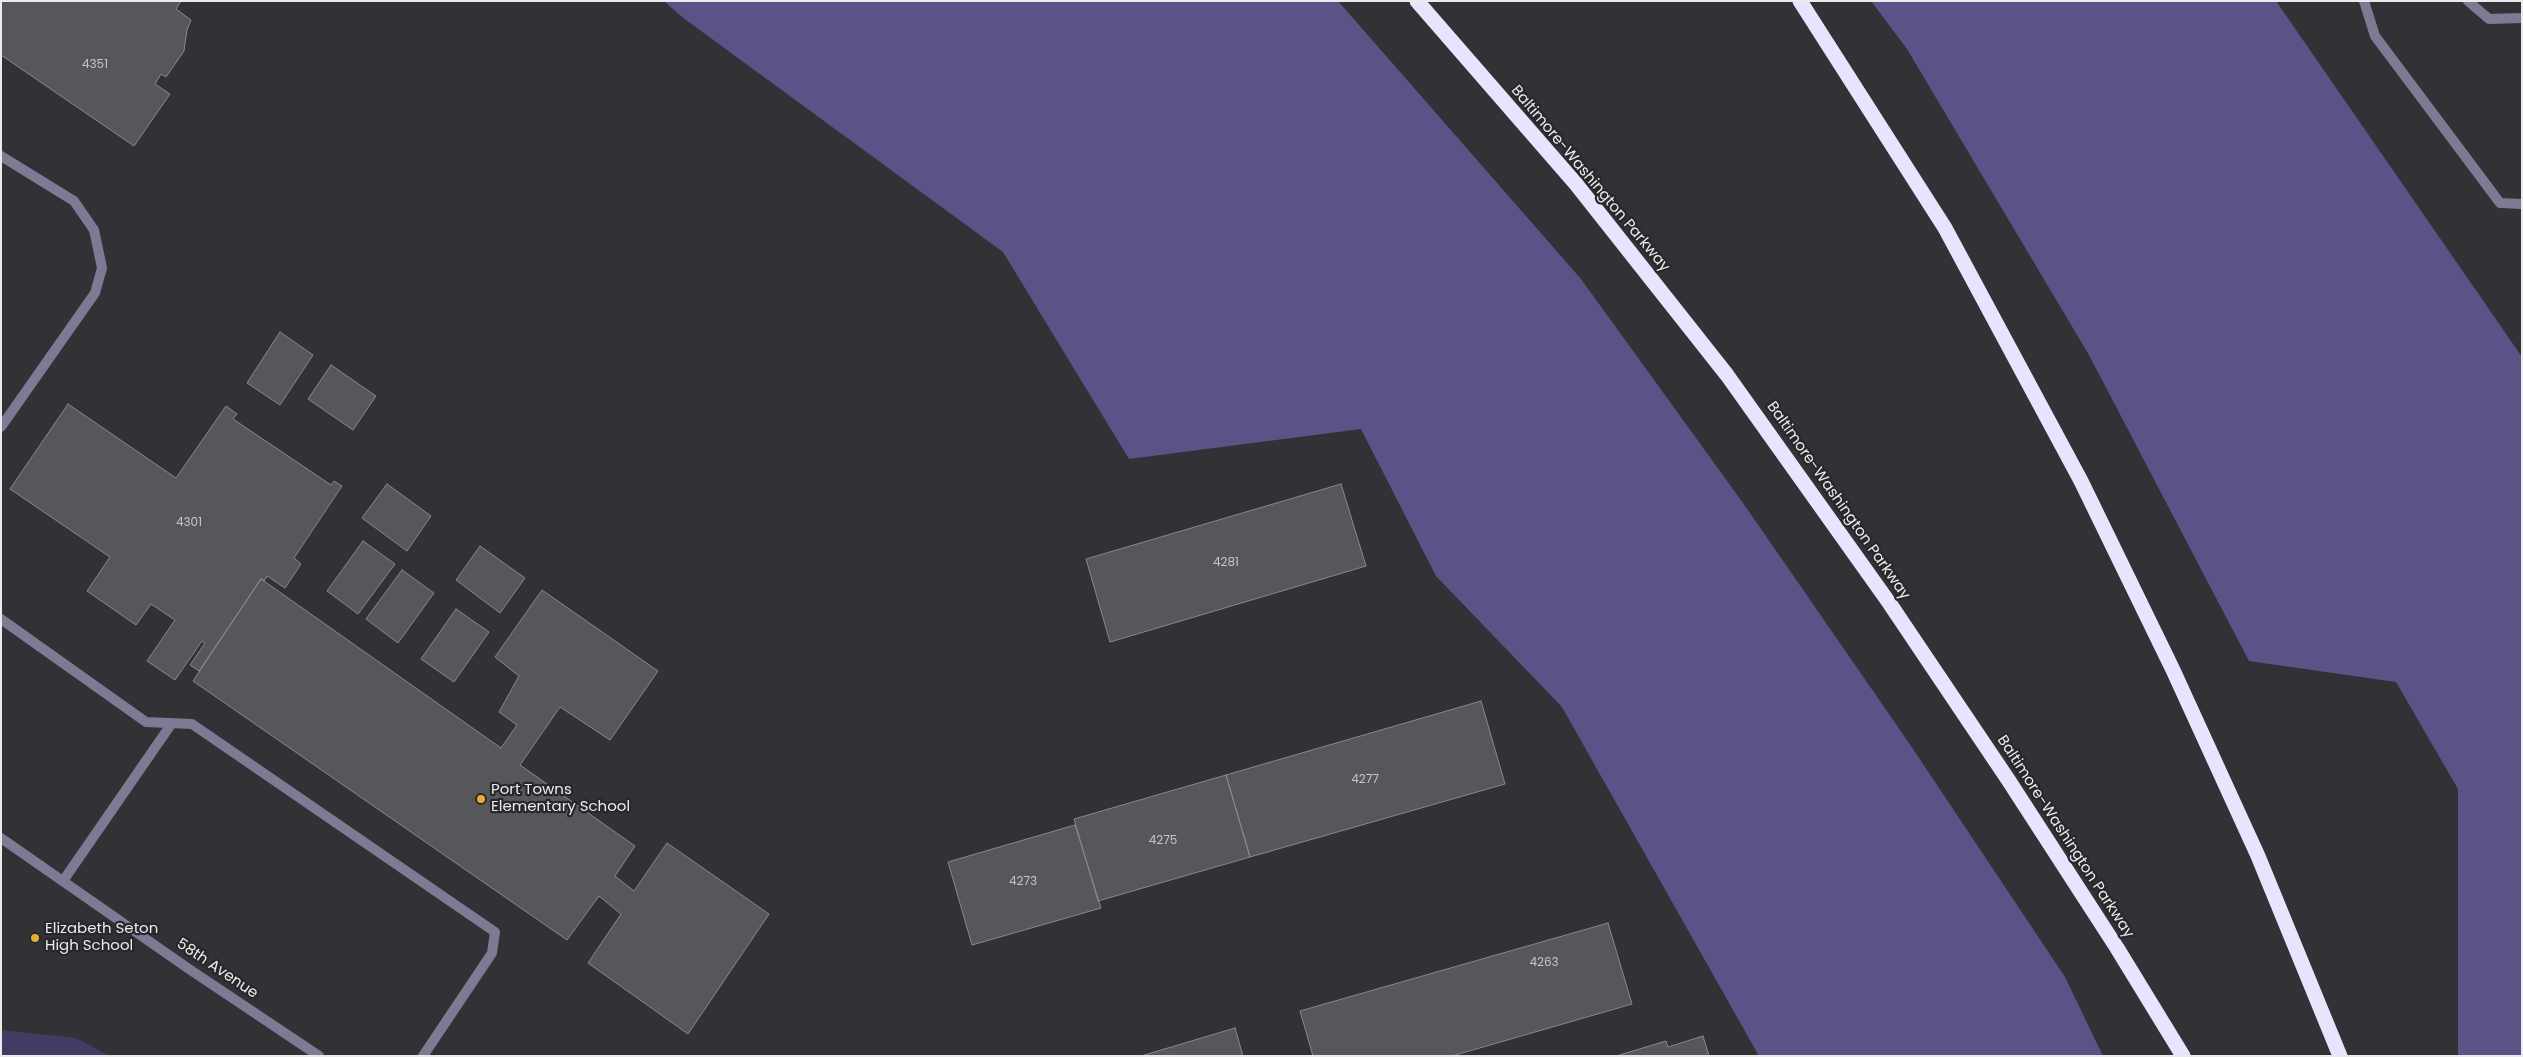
<!DOCTYPE html>
<html>
<head>
<meta charset="utf-8">
<style>
  body { margin:0 }
  #map { position:relative; width:2523px; height:1057px; overflow:hidden; background:#323236; font-family:Poppins,sans-serif }
  canvas { display:block }
  .frame { position:absolute; inset:0; border:2px solid #ebeaed; pointer-events:none }
</style>
</head>
<body>
<div id="map">
<canvas width="2523" height="1057"></canvas>
<div class="frame"></div>
</div>
<script>
const ctx = document.querySelector('canvas').getContext('2d');
ctx.lineJoin = 'round';
function paint(path, color) { ctx.fillStyle = color; ctx.fill(path, 'evenodd'); }
const toPath = rows => new Path2D(rows.map(r => 'M' + r).join(''));
function strokePath(path, color, width, dash) { ctx.strokeStyle = color; ctx.lineWidth = width; ctx.lineCap = dash ? 'butt' : 'round'; ctx.setLineDash(dash || []); ctx.stroke(path); }
function label(font, color, halo, rows, align = 'center') {
  ctx.font = font + ' Poppins,sans-serif'; ctx.lineWidth = 4.5; ctx.setLineDash([]); ctx.textBaseline = 'middle'; ctx.strokeStyle = halo; ctx.fillStyle = color; for (const [text, x, y, turn = 0] of rows) {
    ctx.save(); ctx.translate(x, y); ctx.rotate((+turn || 0) * Math.PI / 180); ctx.textAlign = isNaN(turn) ? turn : align; if (halo) ctx.strokeText(text, 0, 0); ctx.fillText(text, 0, 0); ctx.restore();
  }
}
paint(toPath([
  [1,1030,76,1038,110,1056,1,1056]
]), '#433b62');
paint(toPath([
  [664,1,1338,1,1581,279,1743,503,1909,743,2065,977,2103,1056,1759,1056,1562,707,1436,576,1361,429,1129,459,1003,252,682,17],
  [1871,1,2276,1,2522,357,2522,1056,2458,1056,2458,789,2396,682,2249,661,2089,355,1907,49]
]), '#5d5288');
const building = toPath([
  [1,1,181,1,176,9,191,20,187,30,184,51,166,77,161,74,155,84,170,94,134,146,1,55,1,1],
  [280,332,313,355,280,405,247,383,280,332],
  [331,365,376,396,353,430,308,399,331,365],
  [68,404,176,478,226,406,237,414,233,419,331,485,334,481,342,486,294,558,301,564,285,588,267,576,264,581,261,579,199,671,190,665,205,643,202,641,175,680,147,661,175,620,151,604,136,625,87,591,110,557,10,489,68,404],
  [387,484,431,516,407,551,362,518,387,484],
  [1341,484,1366,566,1110,642,1086,559,1341,484],
  [363,541,395,564,358,614,327,591,363,541],
  [480,546,525,578,500,613,456,580,480,546],
  [402,570,434,593,398,643,366,619,402,570],
  [261,579,501,748,517,725,499,712,519,676,495,657,542,590,658,671,610,740,560,707,520,765,635,846,615,876,634,891,667,843,769,914,688,1034,588,963,621,914,599,896,567,940,193,681,261,579],
  [456,609,489,632,454,682,421,659,456,609],
  [1481,701,1505,784,1250,857,1226,775,1481,701],
  [1226,775,1250,857,1098,901,1074,819,1226,775],
  [1075,825,1101,908,972,945,948,862,1075,825],
  [1608,923,1632,1004,1452,1056,1313,1056,1300,1011,1608,923],
  [1235,1028,1243,1056,1141,1056,1235,1028],
  [1703,1036,1709,1056,1616,1056,1666,1041,1668,1047,1703,1036]
]);
paint(building, '#56565b');
strokePath(building, '#89888d', 1);
strokePath(toPath([
  [2364,1,2375,36,2500,203,2522,204],
  [2468,1,2489,19,2522,18],
  [1,156,74,201,94,230,102,268,95,293,1,427],
  [1,619,146,722,192,724,495,932,492,953,423,1056],
  [63,881,172,723]
]), '#7e7a94', 10);
strokePath(toPath([
  [1,838,189,969,319,1056]
]), '#7e7a94', 10);
strokePath(toPath([
  [1417,1,1576,184,1727,375,1890,604,2009,781,2117,948,2183,1056],
  [1800,1,1945,228,2081,481,2173,670,2258,856,2340,1056]
]), '#e8e4fe', 15);
for (const [x, y, r, color] of [
  [481,799,5,"#e5ad35"],
  [35,938,5,"#e5ad35"]
]) { const dot = new Path2D(); dot.arc(x, y, r, 0, 2 * Math.PI); ctx.fillStyle = color; ctx.fill(dot); strokePath(dot, '#28282c', 2); }
label('12px', '#c6c5c8', null, [
  ["4351",95,65],
  ["4301",189,523],
  ["4281",1226,563],
  ["4277",1365,780],
  ["4275",1163,841],
  ["4273",1023,882],
  ["4263",1544,963]
]);
label('15px', '#ebeaed', '#28282c', [
  ["Baltimore-Washington Parkway",1590,179,50],
  ["Baltimore-Washington Parkway",1838,501,55],
  ["Baltimore-Washington Parkway",2065,837,57],
  ["58th Avenue",217,969,34]
]);
label('15px', '#ebeaed', '#28282c', [
  ["Port Towns",491,790],
  ["Elementary School",491,807],
  ["Elizabeth Seton",45,929],
  ["High School",45,946]
], 'left');
</script>
</body>
</html>
